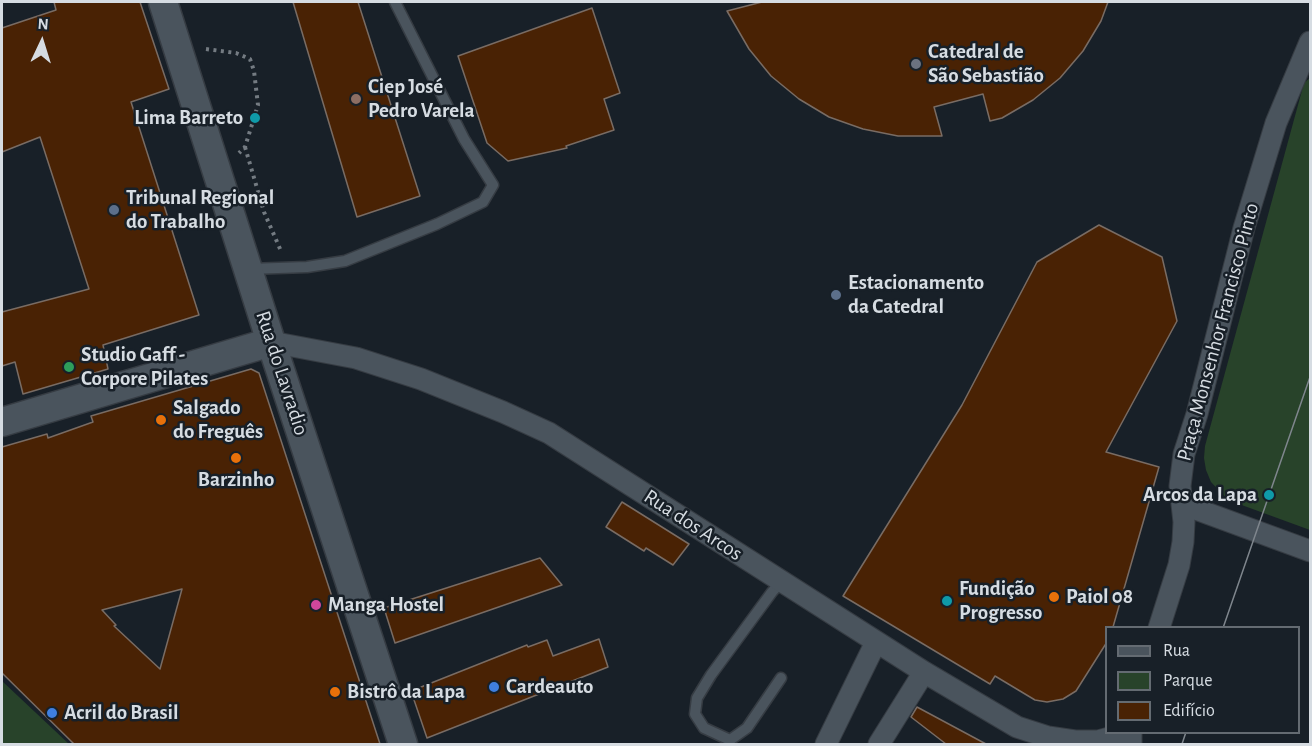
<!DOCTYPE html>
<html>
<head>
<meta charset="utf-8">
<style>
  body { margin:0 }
  #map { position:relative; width:1312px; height:746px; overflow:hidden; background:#182028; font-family:"Alegreya Sans",sans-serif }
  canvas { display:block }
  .frame { position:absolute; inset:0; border:3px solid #d6dce2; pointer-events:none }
  .legend { position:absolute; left:1105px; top:626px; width:195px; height:108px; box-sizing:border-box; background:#182028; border:2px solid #646b72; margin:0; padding:8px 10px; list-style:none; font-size:18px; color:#d6dce2 }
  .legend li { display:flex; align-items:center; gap:12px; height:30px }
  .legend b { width:30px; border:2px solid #646b72 }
  .north { position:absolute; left:12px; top:12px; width:60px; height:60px; -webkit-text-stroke:4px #182028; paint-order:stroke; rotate:4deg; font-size:16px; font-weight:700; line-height:24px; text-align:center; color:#d6dce2 }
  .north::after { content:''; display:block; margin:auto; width:21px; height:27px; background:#d6dce2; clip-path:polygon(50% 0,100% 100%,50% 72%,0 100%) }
</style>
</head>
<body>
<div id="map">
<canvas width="1312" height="746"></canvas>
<div class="frame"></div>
<ul class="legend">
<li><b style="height:8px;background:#4a545d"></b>Rua</li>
<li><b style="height:16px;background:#28432a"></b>Parque</li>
<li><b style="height:16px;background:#492204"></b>Edifício</li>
</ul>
<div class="north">N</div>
</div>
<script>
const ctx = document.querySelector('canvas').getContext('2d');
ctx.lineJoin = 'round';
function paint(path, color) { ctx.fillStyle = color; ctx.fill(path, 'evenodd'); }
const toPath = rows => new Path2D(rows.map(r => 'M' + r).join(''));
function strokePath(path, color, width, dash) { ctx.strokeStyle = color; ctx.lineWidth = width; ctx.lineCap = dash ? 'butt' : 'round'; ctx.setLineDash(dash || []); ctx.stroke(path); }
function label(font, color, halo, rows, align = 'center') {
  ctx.font = font + ' "Alegreya Sans",sans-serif'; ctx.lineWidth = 5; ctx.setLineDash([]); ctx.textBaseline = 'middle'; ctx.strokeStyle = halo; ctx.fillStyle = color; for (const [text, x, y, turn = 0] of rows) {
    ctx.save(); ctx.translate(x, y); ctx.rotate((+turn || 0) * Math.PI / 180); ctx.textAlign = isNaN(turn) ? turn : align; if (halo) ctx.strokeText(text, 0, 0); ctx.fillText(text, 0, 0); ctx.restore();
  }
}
paint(toPath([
  [1310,78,1310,530,1228,500,1211,482,1206,470,1204,458,1205,446,1304,83],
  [2,681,69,744,2,744]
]), '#28432a');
const building = toPath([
  [54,2,140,2,169,89,131,102,199,315,103,345,108,369,23,394,15,362,2,366,2,312,89,289,40,137,2,152,2,28,56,10,54,2],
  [293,2,358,2,420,196,357,217,293,2],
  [762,2,1108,2,1101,21,1083,51,1060,78,1033,100,1002,118,990,121,983,94,934,107,942,136,898,136,863,129,829,117,799,99,771,76,749,49,727,11,762,2],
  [592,8,620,93,604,99,614,130,566,146,567,148,508,161,487,143,458,56,592,8],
  [1099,225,1162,257,1177,321,1106,452,1159,467,1113,627,1107,627,1107,642,1076,691,1063,699,1047,702,1035,700,995,676,990,684,843,596,962,405,1037,262,1099,225],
  [251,369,259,373,380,744,74,744,2,673,2,447,47,434,48,438,93,422,91,416,251,369],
  [182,589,160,669,114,626,116,625,102,610,182,589],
  [622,502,689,544,673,565,646,548,644,551,606,527,622,502],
  [540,558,562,585,395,643,384,608,540,558],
  [599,639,608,667,427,738,411,691,527,645,528,647,547,640,553,656,599,639],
  [917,707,986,744,946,744,911,717,917,707]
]);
paint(building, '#492204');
strokePath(building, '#796c64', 1.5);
const lane = toPath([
  [249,269,307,267,345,261,437,224,483,202,493,185,464,139,395,2],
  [781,678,747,728,730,740,704,728,695,714,697,698,711,675,772,592,782,581]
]);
const street = toPath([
  [271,342,356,358,421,379,503,412,549,433,924,672,1017,727,1048,737,1075,741,1098,741,1109,738,1119,732],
  [1182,504,1310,551],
  [1159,628,1179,565,1183,542,1184,522,1180,486,1184,454,1197,414,1244,228,1276,123,1310,42],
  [1131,732,1131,744],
  [826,744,876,642],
  [879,744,924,672]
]);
const secondary = toPath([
  [163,2,271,342,403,744],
  [2,422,271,342]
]);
strokePath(lane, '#363c43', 13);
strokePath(street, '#363c43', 23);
strokePath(secondary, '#363c43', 31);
strokePath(toPath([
  [206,49,236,53,250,59,254,71,258,105,245,147,239,153],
  [245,147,264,212,281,251]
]), '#747b82', 4, [3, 4.5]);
strokePath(lane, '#4a545d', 10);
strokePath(street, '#4a545d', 21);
strokePath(secondary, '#4a545d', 28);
strokePath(toPath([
  [1223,628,1310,377],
  [1182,744,1186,732]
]), '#7f868d', 1.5);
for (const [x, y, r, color] of [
  [916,64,6,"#6b7280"],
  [356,99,6,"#8d6e63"],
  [255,118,6,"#0f9aa8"],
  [114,210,6,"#5c6f8a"],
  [836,295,6,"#5c6f8a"],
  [69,367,6,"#2e9e5b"],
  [161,420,6,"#e8710a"],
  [236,458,6,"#e8710a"],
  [1269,495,6,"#0f9aa8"],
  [1054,597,6,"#e8710a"],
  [947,601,6,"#0f9aa8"],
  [316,605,6,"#d1479c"],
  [494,687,6,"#3f7fe0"],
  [335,692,6,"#e8710a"],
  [52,713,6,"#3f7fe0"]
]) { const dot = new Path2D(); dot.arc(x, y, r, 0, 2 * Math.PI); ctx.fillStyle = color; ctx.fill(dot); strokePath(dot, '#182028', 2); }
label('bold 21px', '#d6dce2', '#182028', [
  ["Catedral de",928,52],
  ["São Sebastião",928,76],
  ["Ciep José",368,87],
  ["Pedro Varela",368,111],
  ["Lima Barreto",243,118,"right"],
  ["Tribunal Regional",126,198],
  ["do Trabalho",126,222],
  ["Estacionamento",848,283],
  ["da Catedral",848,307],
  ["Studio Gaff -",81,355],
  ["Corpore Pilates",81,379],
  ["Salgado",173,408],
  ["do Freguês",173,432],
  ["Barzinho",236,480,"center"],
  ["Arcos da Lapa",1257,495,"right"],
  ["Fundição",959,589],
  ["Progresso",959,613],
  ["Paiol 08",1066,597],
  ["Manga Hostel",328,605],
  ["Cardeauto",506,687],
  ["Bistrô da Lapa",347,692],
  ["Acril do Brasil",64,713]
], 'left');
label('21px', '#d6dce2', '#182028', [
  ["Praça Monsenhor Francisco Pinto",1218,332,-75],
  ["Rua do Lavradio",282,373,72],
  ["Rua dos Arcos",693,525,33]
]);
</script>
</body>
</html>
